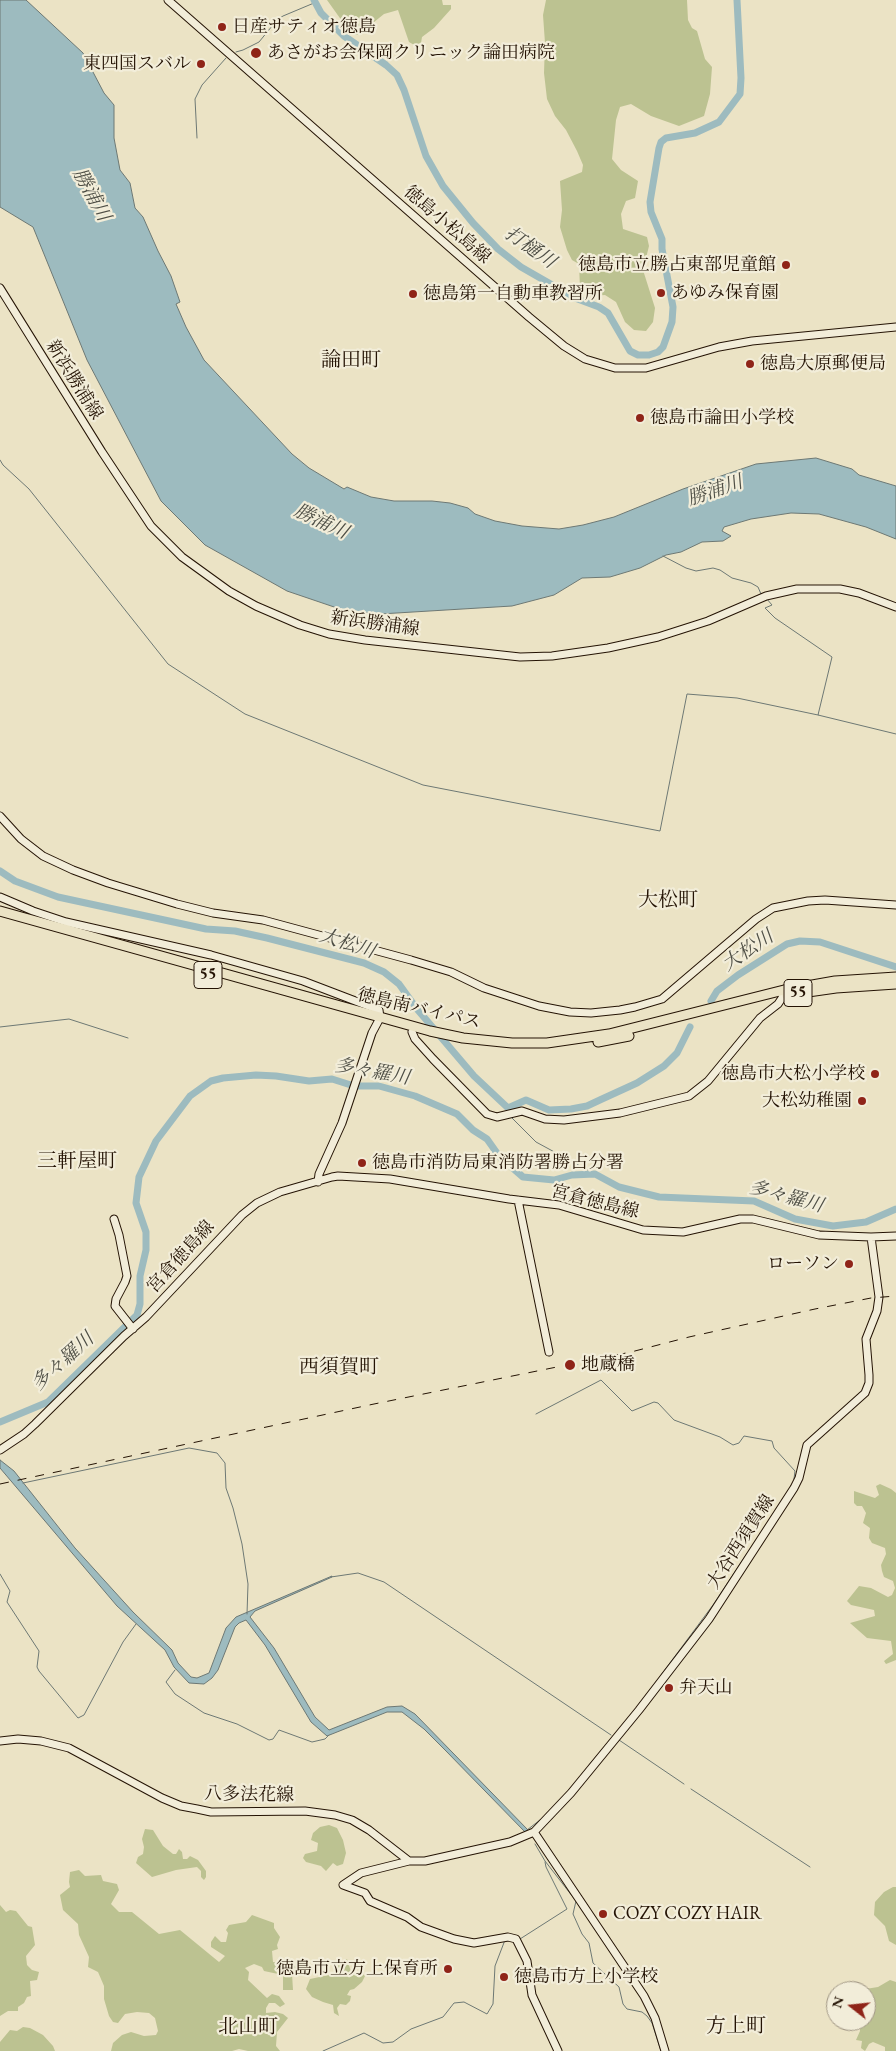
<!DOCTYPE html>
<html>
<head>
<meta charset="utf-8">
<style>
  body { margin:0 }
  #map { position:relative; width:896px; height:2051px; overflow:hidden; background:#ebe3c5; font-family:"EB Garamond",serif }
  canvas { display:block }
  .north { position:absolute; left:826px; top:1981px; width:50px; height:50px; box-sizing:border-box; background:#f2edd9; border:1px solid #a09684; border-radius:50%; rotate:286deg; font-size:14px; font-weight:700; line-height:20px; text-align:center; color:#241304 }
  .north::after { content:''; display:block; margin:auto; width:18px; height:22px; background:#8f2418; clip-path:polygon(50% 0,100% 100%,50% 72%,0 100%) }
</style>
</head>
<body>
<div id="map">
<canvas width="896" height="2051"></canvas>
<div class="north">N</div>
</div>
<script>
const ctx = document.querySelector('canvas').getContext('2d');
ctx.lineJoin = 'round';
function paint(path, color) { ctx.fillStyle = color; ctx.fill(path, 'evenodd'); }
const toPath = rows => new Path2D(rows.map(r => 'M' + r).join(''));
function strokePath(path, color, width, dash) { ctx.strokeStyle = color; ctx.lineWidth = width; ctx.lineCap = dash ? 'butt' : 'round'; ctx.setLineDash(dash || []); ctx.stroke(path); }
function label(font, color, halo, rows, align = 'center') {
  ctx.font = font + ' "EB Garamond","Noto Serif JP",serif'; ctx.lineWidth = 4.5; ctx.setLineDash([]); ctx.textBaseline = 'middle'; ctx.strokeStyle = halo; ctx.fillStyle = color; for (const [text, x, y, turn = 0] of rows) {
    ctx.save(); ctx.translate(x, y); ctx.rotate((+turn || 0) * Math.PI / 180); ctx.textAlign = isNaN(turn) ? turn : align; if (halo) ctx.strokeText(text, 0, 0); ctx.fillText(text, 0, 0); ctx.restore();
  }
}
paint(toPath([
  [327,0,442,0,443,5,451,5,451,9,434,28,422,37,421,43,416,46,409,42,398,10,384,14,358,35,352,35],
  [546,0,687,0,688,20,692,28,697,31,705,59,712,67,710,94,704,116,679,126,651,116,631,104,620,107,616,120,612,159,621,170,638,181,635,198,626,201,621,214,623,229,647,237,649,246,646,258,640,265,643,270,655,308,653,322,646,331,634,330,625,322,616,302,605,295,592,296,580,288,579,264,572,260,567,250,560,227,562,210,560,181,582,172,583,165,577,151,566,130,555,116,547,99,544,73,545,43,543,15],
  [880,1484,891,1489,896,1493,896,1660,886,1664,884,1661,893,1654,891,1641,867,1638,850,1623,875,1616,874,1610,851,1605,847,1601,859,1586,871,1588,888,1597,892,1595,895,1588,893,1581,884,1577,882,1571,881,1565,886,1554,885,1548,872,1543,869,1538,870,1528,863,1523,866,1513,862,1506,857,1506,854,1503,854,1491,875,1498,879,1495,876,1486],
  [329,1825,337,1828,343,1840,346,1853,343,1864,337,1866,333,1863,326,1871,321,1866,306,1862,303,1858,305,1854,317,1851,318,1843,311,1840,313,1833,320,1827],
  [145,1829,153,1830,163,1846,173,1854,176,1854,179,1849,182,1852,183,1859,187,1859,190,1856,198,1860,206,1871,206,1877,204,1880,201,1877,201,1871,197,1867,176,1870,152,1877,136,1863,138,1857,143,1854,144,1847,142,1839],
  [79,1870,85,1876,101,1875,103,1881,117,1884,119,1890,111,1904,119,1912,132,1912,159,1934,180,1930,219,1962,225,1956,211,1947,211,1942,215,1936,221,1942,226,1942,228,1933,226,1930,229,1925,246,1922,252,1915,274,1923,274,1928,280,1937,277,1945,278,1949,272,1951,273,1962,281,1963,286,1961,294,1963,297,1971,292,1974,293,1990,283,1990,283,1975,264,1971,262,1967,254,1964,245,1968,249,1972,248,1980,267,1998,272,1994,279,1996,285,2004,280,2007,275,2003,269,2003,266,2008,266,2013,275,2012,283,2014,288,2018,277,2032,276,2046,280,2051,248,2051,239,2049,232,2051,111,2051,113,2043,122,2035,131,2032,144,2036,156,2035,158,2031,155,2018,149,2013,137,2012,125,2014,118,2023,113,2022,109,2016,104,1999,104,1986,98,1972,88,1967,89,1957,79,1935,78,1924,63,1910,60,1895,70,1887,69,1882,70,1872],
  [893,1887,896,1887,896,1945,889,1941,885,1926,874,1915,875,1902,884,1892],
  [0,1905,6,1912,10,1910,16,1911,28,1926,32,1927,35,1945,26,1956,27,1965,32,1970,39,1972,37,1980,30,1981,31,1996,27,1997,24,2003,18,2007,18,2011,8,2011,0,2016],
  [347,1959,352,1975,360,1971,365,1976,362,1982,354,1989,350,1990,347,1995,351,1996,350,2001,346,2005,340,2004,337,2008,339,2016,334,2013,333,2005,323,2002,312,1997,306,1989,310,1979,329,1975,332,1977,339,1974,337,1966],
  [890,1980,896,1982,896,2051,885,2051,885,2047,873,2042,869,2044,865,2051,861,2048,862,2041,856,2040,860,2031,860,2021,866,2021,866,1991,853,1991,878,1987],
  [23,2027,30,2028,43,2035,53,2046,55,2051,0,2051,0,2042,10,2030,17,2031]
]), '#bcc291');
const water = toPath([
  [0,0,26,0,83,53,104,93,114,105,114,138,120,170,130,183,135,208,143,217,158,251,171,276,180,302,176,304,186,327,204,360,292,454,309,468,344,489,347,487,371,497,394,501,432,501,450,503,468,508,475,514,495,521,522,526,559,529,583,525,614,517,683,489,756,464,816,458,852,469,859,475,896,486,896,539,866,527,819,514,791,513,751,519,724,527,722,531,731,536,723,541,702,542,681,552,666,555,640,568,610,577,582,578,554,595,512,606,380,614,343,610,287,591,205,545,161,501,87,360,33,227,0,207,0,0],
  [0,1460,14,1471,75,1548,133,1612,172,1650,178,1663,191,1677,197,1678,209,1673,226,1628,236,1617,332,1576,332,1577,255,1611,250,1617,274,1648,315,1717,329,1730,387,1707,402,1706,415,1714,528,1830,525,1832,446,1751,424,1729,402,1712,387,1712,327,1736,311,1722,265,1645,246,1620,239,1623,235,1627,218,1670,212,1678,204,1684,189,1683,174,1667,165,1650,117,1606,0,1468,0,1460]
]);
paint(water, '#9dbbbf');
strokePath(water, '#6d7874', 1);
strokePath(toPath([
  [236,52,243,50,259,42,277,20,283,16,314,3],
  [197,138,195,99,202,85,226,58],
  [0,460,3,465,29,489,168,664,245,714,423,785,660,831,687,694,737,698,818,715],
  [663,556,686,568,696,571,713,568,720,570,732,578,751,583,758,587,761,594],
  [766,598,772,605,765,608,775,618,832,657,818,715,896,734],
  [0,1027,69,1019,128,1038],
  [510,1116,536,1142,595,1174],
  [536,1414,601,1380,632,1411,654,1402,658,1403,674,1420,720,1437,733,1445,739,1443,744,1436,772,1441,774,1448,795,1471,794,1479],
  [23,1483,189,1448,217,1453,225,1463,226,1488,233,1508,242,1544,248,1584,247,1614],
  [0,1574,10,1591,7,1602,39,1651,37,1667,39,1671,78,1718,84,1715,123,1642,136,1624],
  [331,1577,358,1573,384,1582,611,1735],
  [175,1670,166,1682,175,1694,204,1713,237,1724,269,1740,273,1739,279,1730,312,1742,325,1739,329,1735],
  [661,1675,713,1605,748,1552],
  [619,1740,684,1784],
  [589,1765,630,1716],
  [691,1789,810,1867],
  [527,1830,540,1820],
  [535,1844,545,1861,576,1901,573,1914,582,1934,589,1943,593,1963,619,1987,623,2004,627,2009,642,2012,647,2016,652,2023,661,2051],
  [520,1939,567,1909,546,1867,545,1862],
  [323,2051,364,2033,383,2043,393,2042,411,2029,443,2017,454,2003,464,2002,487,2014,493,2004,495,1966,505,1940]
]), '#6d7874', 1);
strokePath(toPath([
  [314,0,321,13,344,36,386,65,397,75,404,90,426,156,443,186,473,223,498,249,521,267,575,298,599,307,608,313,630,351,638,355,649,355,658,352,663,347,672,322,673,307,662,249,662,239,651,212,650,202,659,148,661,142,666,138,695,133,719,122,740,94,741,78,737,0],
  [0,871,15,881,58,897,206,929,235,931,267,938,364,963,384,972,399,984,417,1009,474,1076,508,1108,526,1100,549,1110,571,1109,587,1106,602,1099,637,1083,664,1066,677,1053,690,1027],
  [711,1001,717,991,738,975,787,944,800,941,820,942,896,967],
  [0,1422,48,1402,137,1315,140,1304,140,1276,146,1250,146,1232,136,1203,139,1177,156,1141,190,1096,211,1081,223,1078,256,1075,276,1076,309,1081,332,1079,354,1086,379,1086,415,1096,457,1114,473,1130,487,1139,499,1156,523,1177,554,1180,572,1175,595,1174,619,1187,659,1197,754,1201,795,1219,833,1226,866,1222,896,1209]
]), '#9dbbbf', 7);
const secondary = toPath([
  [168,0,529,317,564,346,585,359,615,368,646,368,719,347,752,341,896,327],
  [0,288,102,452,151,526,182,557,229,591,256,606,300,625,329,634,365,640,520,657,552,656,608,648,658,637,708,621,766,596,797,589,840,589,859,593,896,607],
  [0,816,21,839,43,856,73,870,108,883,177,904,213,913,263,920,411,960,451,972,484,988,539,1006,570,1012,591,1013,620,1010,635,1007,662,999,756,919,773,908,808,901,825,900,896,905],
  [0,897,33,911,66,922,211,955,303,981,379,1010,380,1018,372,1033,342,1123,319,1174,318,1182],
  [412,1032,415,1039,433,1059,487,1114,497,1117,522,1111,545,1119,564,1120,620,1113,689,1096,708,1081,760,1018,778,1004,782,998,784,990],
  [518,1200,549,1352],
  [114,1219,119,1235,127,1276,125,1282,116,1299,115,1306,133,1329],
  [0,1450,24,1434,35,1424,124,1336,146,1317,242,1215,257,1203,280,1192,332,1177,338,1176,390,1179,509,1199,559,1205,643,1230,683,1232,740,1219,753,1219,819,1235,871,1237,896,1236],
  [0,1741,18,1739,41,1741,69,1748,162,1798,181,1806,197,1809,211,1812,305,1811,335,1815,352,1820,369,1830,409,1861,425,1861,510,1842,534,1832,571,1793,639,1710,709,1619,794,1488,799,1478,807,1445,865,1393,869,1383,869,1375,866,1339,877,1311,879,1297,871,1237],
  [534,1832,644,1996,655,2018,665,2051],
  [409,1861,361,1873,343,1885,365,1893,370,1901,407,1917,421,1927,454,1939,474,1943,508,1937,516,1939,527,1961,532,1995,558,2051]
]);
const highway = toPath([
  [0,911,430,1031,463,1038,512,1043,547,1043,609,1034,784,990,835,981,896,977],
  [787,995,836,988,896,984],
  [598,1042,629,1036]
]);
strokePath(secondary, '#241304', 9);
strokePath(highway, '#241304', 11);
strokePath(secondary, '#f2edd9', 7);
strokePath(highway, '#ebe3c5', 9);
strokePath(toPath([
  [0,1484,374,1404,631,1352,689,1337,815,1309,871,1298,896,1296]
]), '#241304', 1, [9, 9]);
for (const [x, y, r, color] of [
  [222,27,5,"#8f2418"],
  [256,53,6,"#8f2418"],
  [201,64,5,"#8f2418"],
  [786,265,5,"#8f2418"],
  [661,293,5,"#8f2418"],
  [413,294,5,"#8f2418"],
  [750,364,5,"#8f2418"],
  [640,418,5,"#8f2418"],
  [875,1074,5,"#8f2418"],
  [862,1101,5,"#8f2418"],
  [362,1163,5,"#8f2418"],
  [849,1264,5,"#8f2418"],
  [570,1365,6,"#8f2418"],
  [669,1688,5,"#8f2418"],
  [603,1914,5,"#8f2418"],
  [448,1969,5,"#8f2418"],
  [504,1977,5,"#8f2418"]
]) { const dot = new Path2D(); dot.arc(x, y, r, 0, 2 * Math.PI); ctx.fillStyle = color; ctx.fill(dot); strokePath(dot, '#f2edd9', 2); }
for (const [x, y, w] of [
  [208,975,28],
  [798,993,28]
]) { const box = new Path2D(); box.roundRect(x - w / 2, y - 13.5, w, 27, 4); ctx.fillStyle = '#f2edd9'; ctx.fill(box); strokePath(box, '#241304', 1); }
label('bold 16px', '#241304', null, [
  ["55",208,975],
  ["55",798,993]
]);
label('18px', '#241304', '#f2edd9', [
  ["日産サティオ徳島",232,27],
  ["あさがお会保岡クリニック論田病院",267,53],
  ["東四国スバル",191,64,"right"],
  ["徳島市立勝占東部児童館",776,265,"right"],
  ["あゆみ保育園",671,293],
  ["徳島第一自動車教習所",423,294],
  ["徳島大原郵便局",760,364],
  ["徳島市論田小学校",650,418],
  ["徳島市大松小学校",865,1074,"right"],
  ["大松幼稚園",852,1101,"right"],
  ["徳島市消防局東消防署勝占分署",372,1163],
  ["ローソン",839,1264,"right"],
  ["地蔵橋",581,1365],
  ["弁天山",679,1688],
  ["COZY COZY HAIR",613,1914],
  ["徳島市立方上保育所",438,1969,"right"],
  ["徳島市方上小学校",514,1977]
], 'left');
label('18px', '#241304', '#f2edd9', [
  ["徳島小松島線",447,225,41],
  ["新浜勝浦線",74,380,58],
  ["新浜勝浦線",375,624,8],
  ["徳島南バイパス",419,1009,13],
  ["宮倉徳島線",595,1202,14],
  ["宮倉徳島線",181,1257,-48],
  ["大谷西須賀線",741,1542,-57],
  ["八多法花線",249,1795,1]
]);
label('italic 19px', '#4e4e45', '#f2edd9', [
  ["勝浦川",91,195,61],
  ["打樋川",530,248,35],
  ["勝浦川",715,491,-19],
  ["勝浦川",321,522,25],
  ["大松川",347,944,18],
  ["大松川",748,951,-34],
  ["多々羅川",372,1072,10],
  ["多々羅川",786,1197,15],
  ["多々羅川",63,1362,-42]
]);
label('20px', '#241304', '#f2edd9', [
  ["論田町",351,361],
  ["大松町",668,901],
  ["三軒屋町",77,1162],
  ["西須賀町",339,1368],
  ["方上町",736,2027],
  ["北山町",248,2028]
]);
</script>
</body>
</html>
